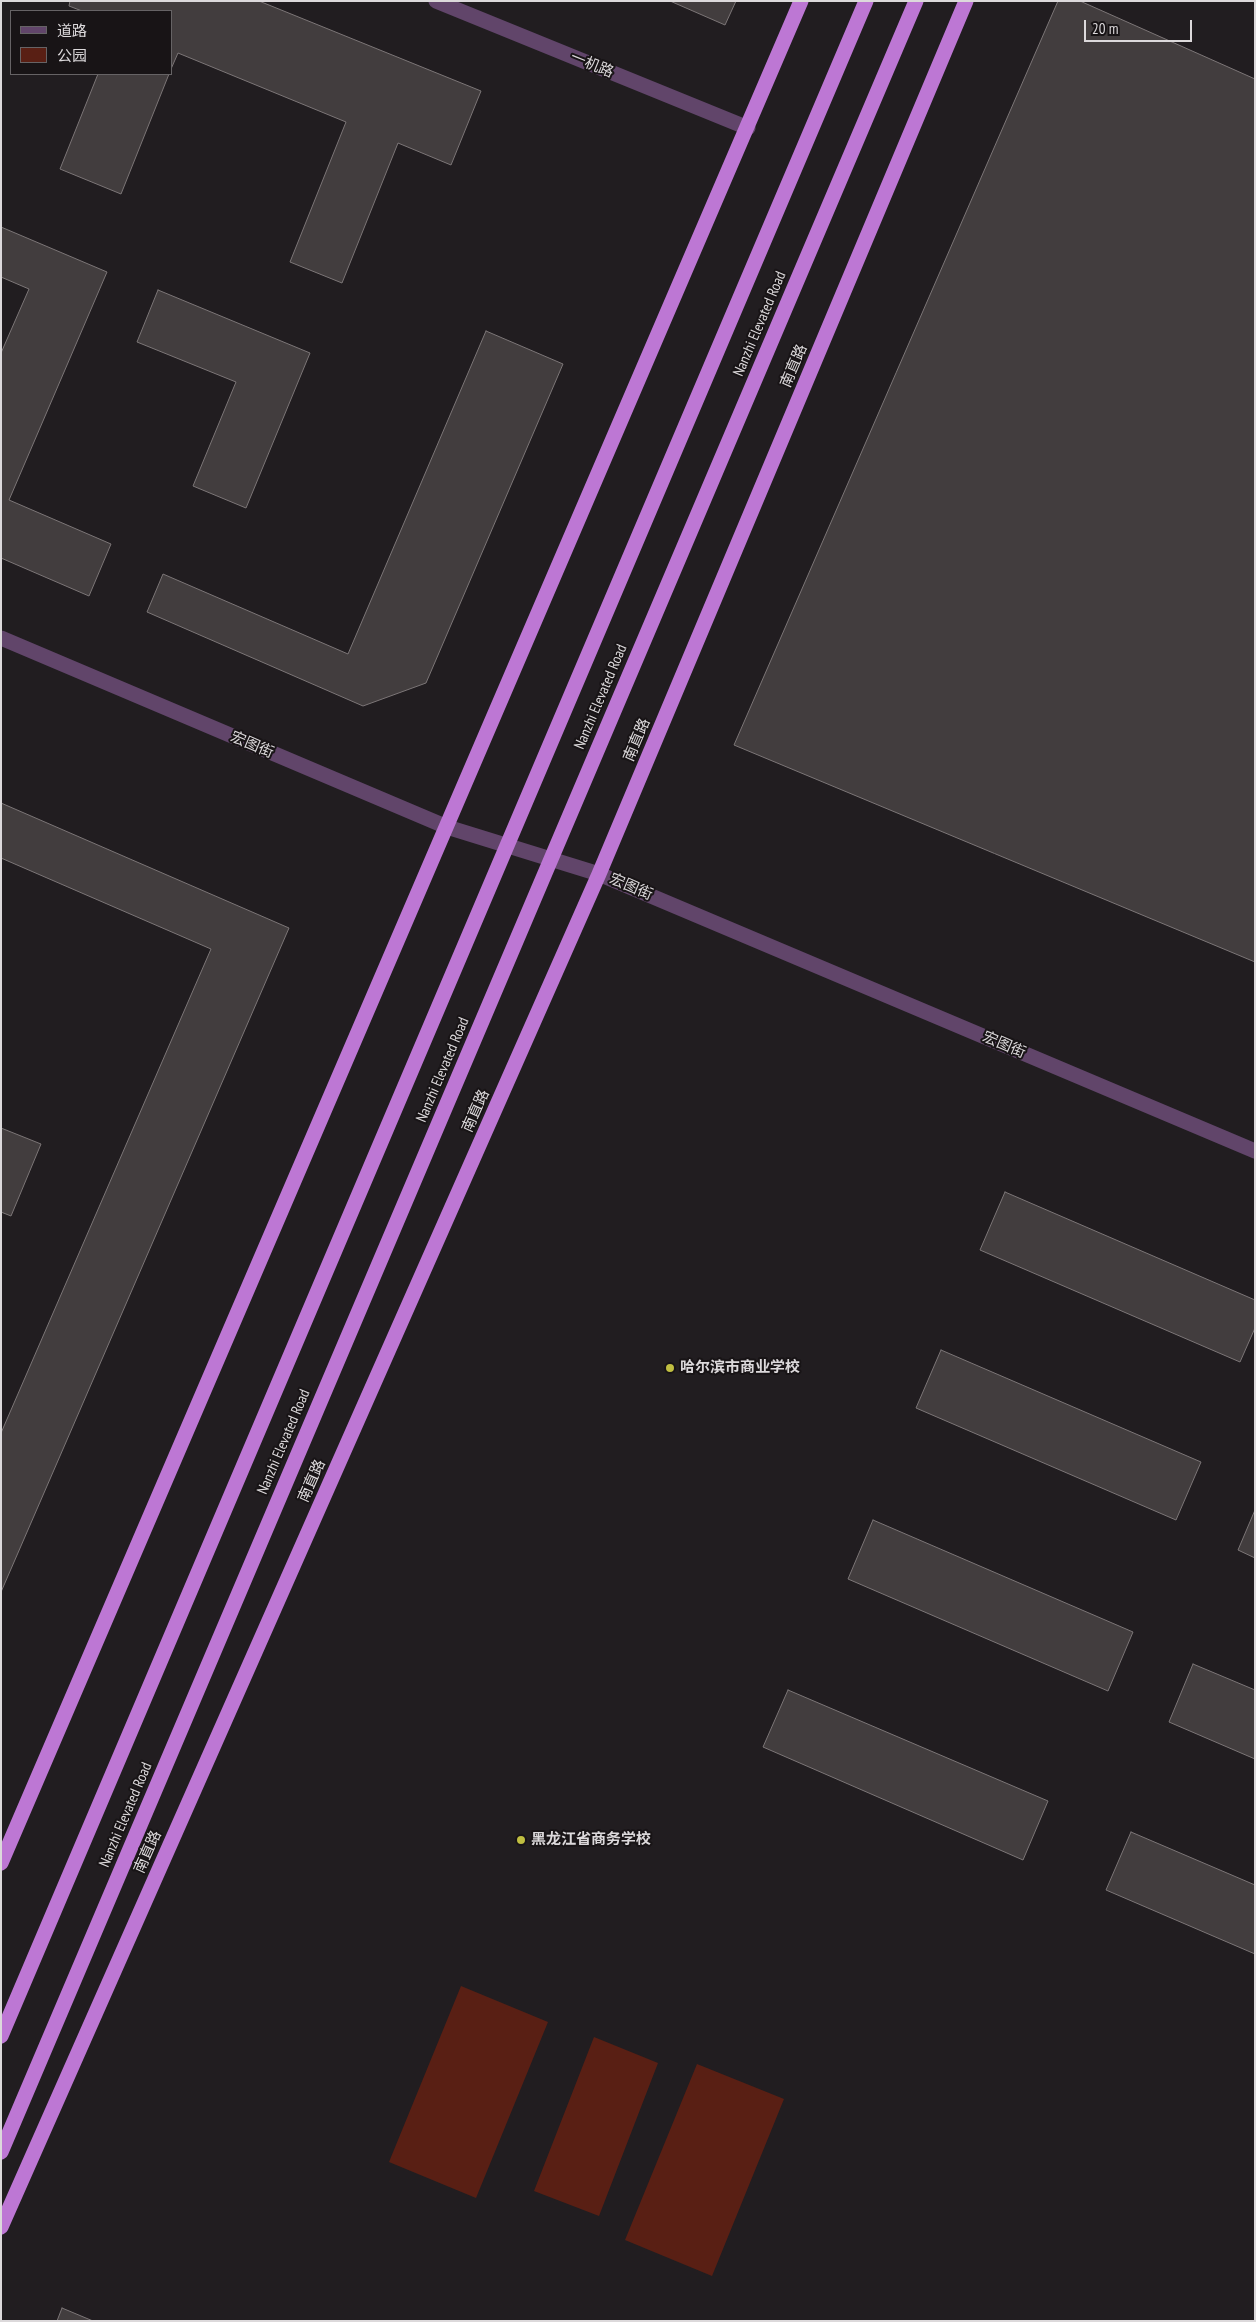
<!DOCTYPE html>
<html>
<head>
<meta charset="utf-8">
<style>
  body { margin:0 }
  #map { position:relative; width:1256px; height:2322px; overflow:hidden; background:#211d20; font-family:"PT Sans Narrow","Noto Sans SC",sans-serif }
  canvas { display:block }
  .frame { position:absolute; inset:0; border:2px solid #dcd9db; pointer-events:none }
  .legend { position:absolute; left:10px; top:10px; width:162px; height:65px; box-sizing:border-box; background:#181416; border:1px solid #666365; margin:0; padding:6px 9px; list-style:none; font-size:15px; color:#dcd9db }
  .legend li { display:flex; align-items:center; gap:10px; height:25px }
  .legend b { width:25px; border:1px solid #666365 }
  .scale { position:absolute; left:1084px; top:20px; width:108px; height:22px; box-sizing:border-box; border:2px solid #dcd9db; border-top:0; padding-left:6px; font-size:15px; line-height:18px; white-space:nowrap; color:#dcd9db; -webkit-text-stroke:4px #181416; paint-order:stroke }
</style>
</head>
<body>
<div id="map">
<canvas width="1256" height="2322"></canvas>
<div class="frame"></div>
<ul class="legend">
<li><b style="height:6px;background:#61456a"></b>道路</li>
<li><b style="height:14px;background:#591f14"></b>公园</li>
</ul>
<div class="scale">20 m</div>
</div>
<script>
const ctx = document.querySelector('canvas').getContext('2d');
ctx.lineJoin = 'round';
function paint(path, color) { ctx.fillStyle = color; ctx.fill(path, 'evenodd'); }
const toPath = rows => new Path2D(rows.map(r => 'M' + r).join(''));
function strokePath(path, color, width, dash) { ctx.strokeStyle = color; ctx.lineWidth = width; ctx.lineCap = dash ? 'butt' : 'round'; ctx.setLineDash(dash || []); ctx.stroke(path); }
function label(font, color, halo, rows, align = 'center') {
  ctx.font = font + ' "PT Sans Narrow","Noto Sans SC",sans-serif'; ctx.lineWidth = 4; ctx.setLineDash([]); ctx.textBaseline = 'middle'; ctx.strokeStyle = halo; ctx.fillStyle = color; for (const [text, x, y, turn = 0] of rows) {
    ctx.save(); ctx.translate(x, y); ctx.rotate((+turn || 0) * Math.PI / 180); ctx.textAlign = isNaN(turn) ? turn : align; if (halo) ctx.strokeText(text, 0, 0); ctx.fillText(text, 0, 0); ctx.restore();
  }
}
paint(toPath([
  [461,1986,548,2022,476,2198,389,2162],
  [594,2037,658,2063,599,2216,534,2191],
  [697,2064,784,2099,712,2276,625,2240]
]), '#591f14');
const building = toPath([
  [70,1,259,1,481,91,451,165,398,143,342,283,290,262,346,122,178,53,171,69,171,11,82,11,69,6,70,1],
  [670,1,736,1,725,25,670,1],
  [1058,1,1080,1,1255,79,1255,962,734,745,1058,1],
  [98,74,169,74,121,194,60,169,98,74],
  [1,227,107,272,9,500,111,544,89,596,1,558,1,353,29,289,1,277,1,227],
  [158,290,310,353,246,508,193,486,236,382,137,342,158,290],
  [486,331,563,364,426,683,363,706,147,612,163,574,348,654,486,331],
  [1,803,289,928,1,1592,1,1433,211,949,1,858,1,803],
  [1,1128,41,1144,11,1216,1,1212,1,1128],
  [1005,1192,1255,1300,1255,1328,1240,1362,980,1250,1005,1192],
  [941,1350,1201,1462,1176,1520,916,1408,941,1350],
  [1255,1510,1255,1558,1238,1550,1255,1510],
  [873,1520,1133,1632,1108,1691,848,1579,873,1520],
  [1193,1664,1255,1690,1255,1759,1169,1722,1193,1664],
  [788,1690,1048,1801,1023,1860,763,1747,788,1690],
  [1131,1832,1255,1885,1255,1954,1106,1890,1131,1832],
  [62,2308,93,2321,57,2321,62,2308]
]);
paint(building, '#423d3e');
strokePath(building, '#7c7677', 1);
strokePath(toPath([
  [436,1,748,128],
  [1,638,447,827,599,874,1255,1151]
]), '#61456a', 15);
strokePath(toPath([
  [1,1863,801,1],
  [1,2036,866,1],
  [1,2152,916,1],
  [1,2227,599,874,966,1]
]), '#bd77d4', 15);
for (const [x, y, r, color] of [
  [670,1368,5,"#c0be41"],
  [521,1840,5,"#c0be41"]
]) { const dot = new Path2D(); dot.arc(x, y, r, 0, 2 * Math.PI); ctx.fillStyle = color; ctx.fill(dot); strokePath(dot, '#181416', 2); }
label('15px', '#dcd9db', '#181416', [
  ["一机路",592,65,22],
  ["Nanzhi Elevated Road",760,324,-67],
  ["南直路",794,366,-67],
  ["Nanzhi Elevated Road",601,697,-67],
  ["南直路",637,740,-67],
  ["宏图街",252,745,23],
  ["宏图街",631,887,23],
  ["宏图街",1004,1045,23],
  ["Nanzhi Elevated Road",443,1070,-67],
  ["南直路",476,1111,-66],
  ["Nanzhi Elevated Road",284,1442,-67],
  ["南直路",312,1481,-66],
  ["Nanzhi Elevated Road",126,1815,-67],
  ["南直路",148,1852,-66]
]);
label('bold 15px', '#dcd9db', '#181416', [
  ["哈尔滨市商业学校",680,1368],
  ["黑龙江省商务学校",531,1840]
], 'left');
</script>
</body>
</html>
